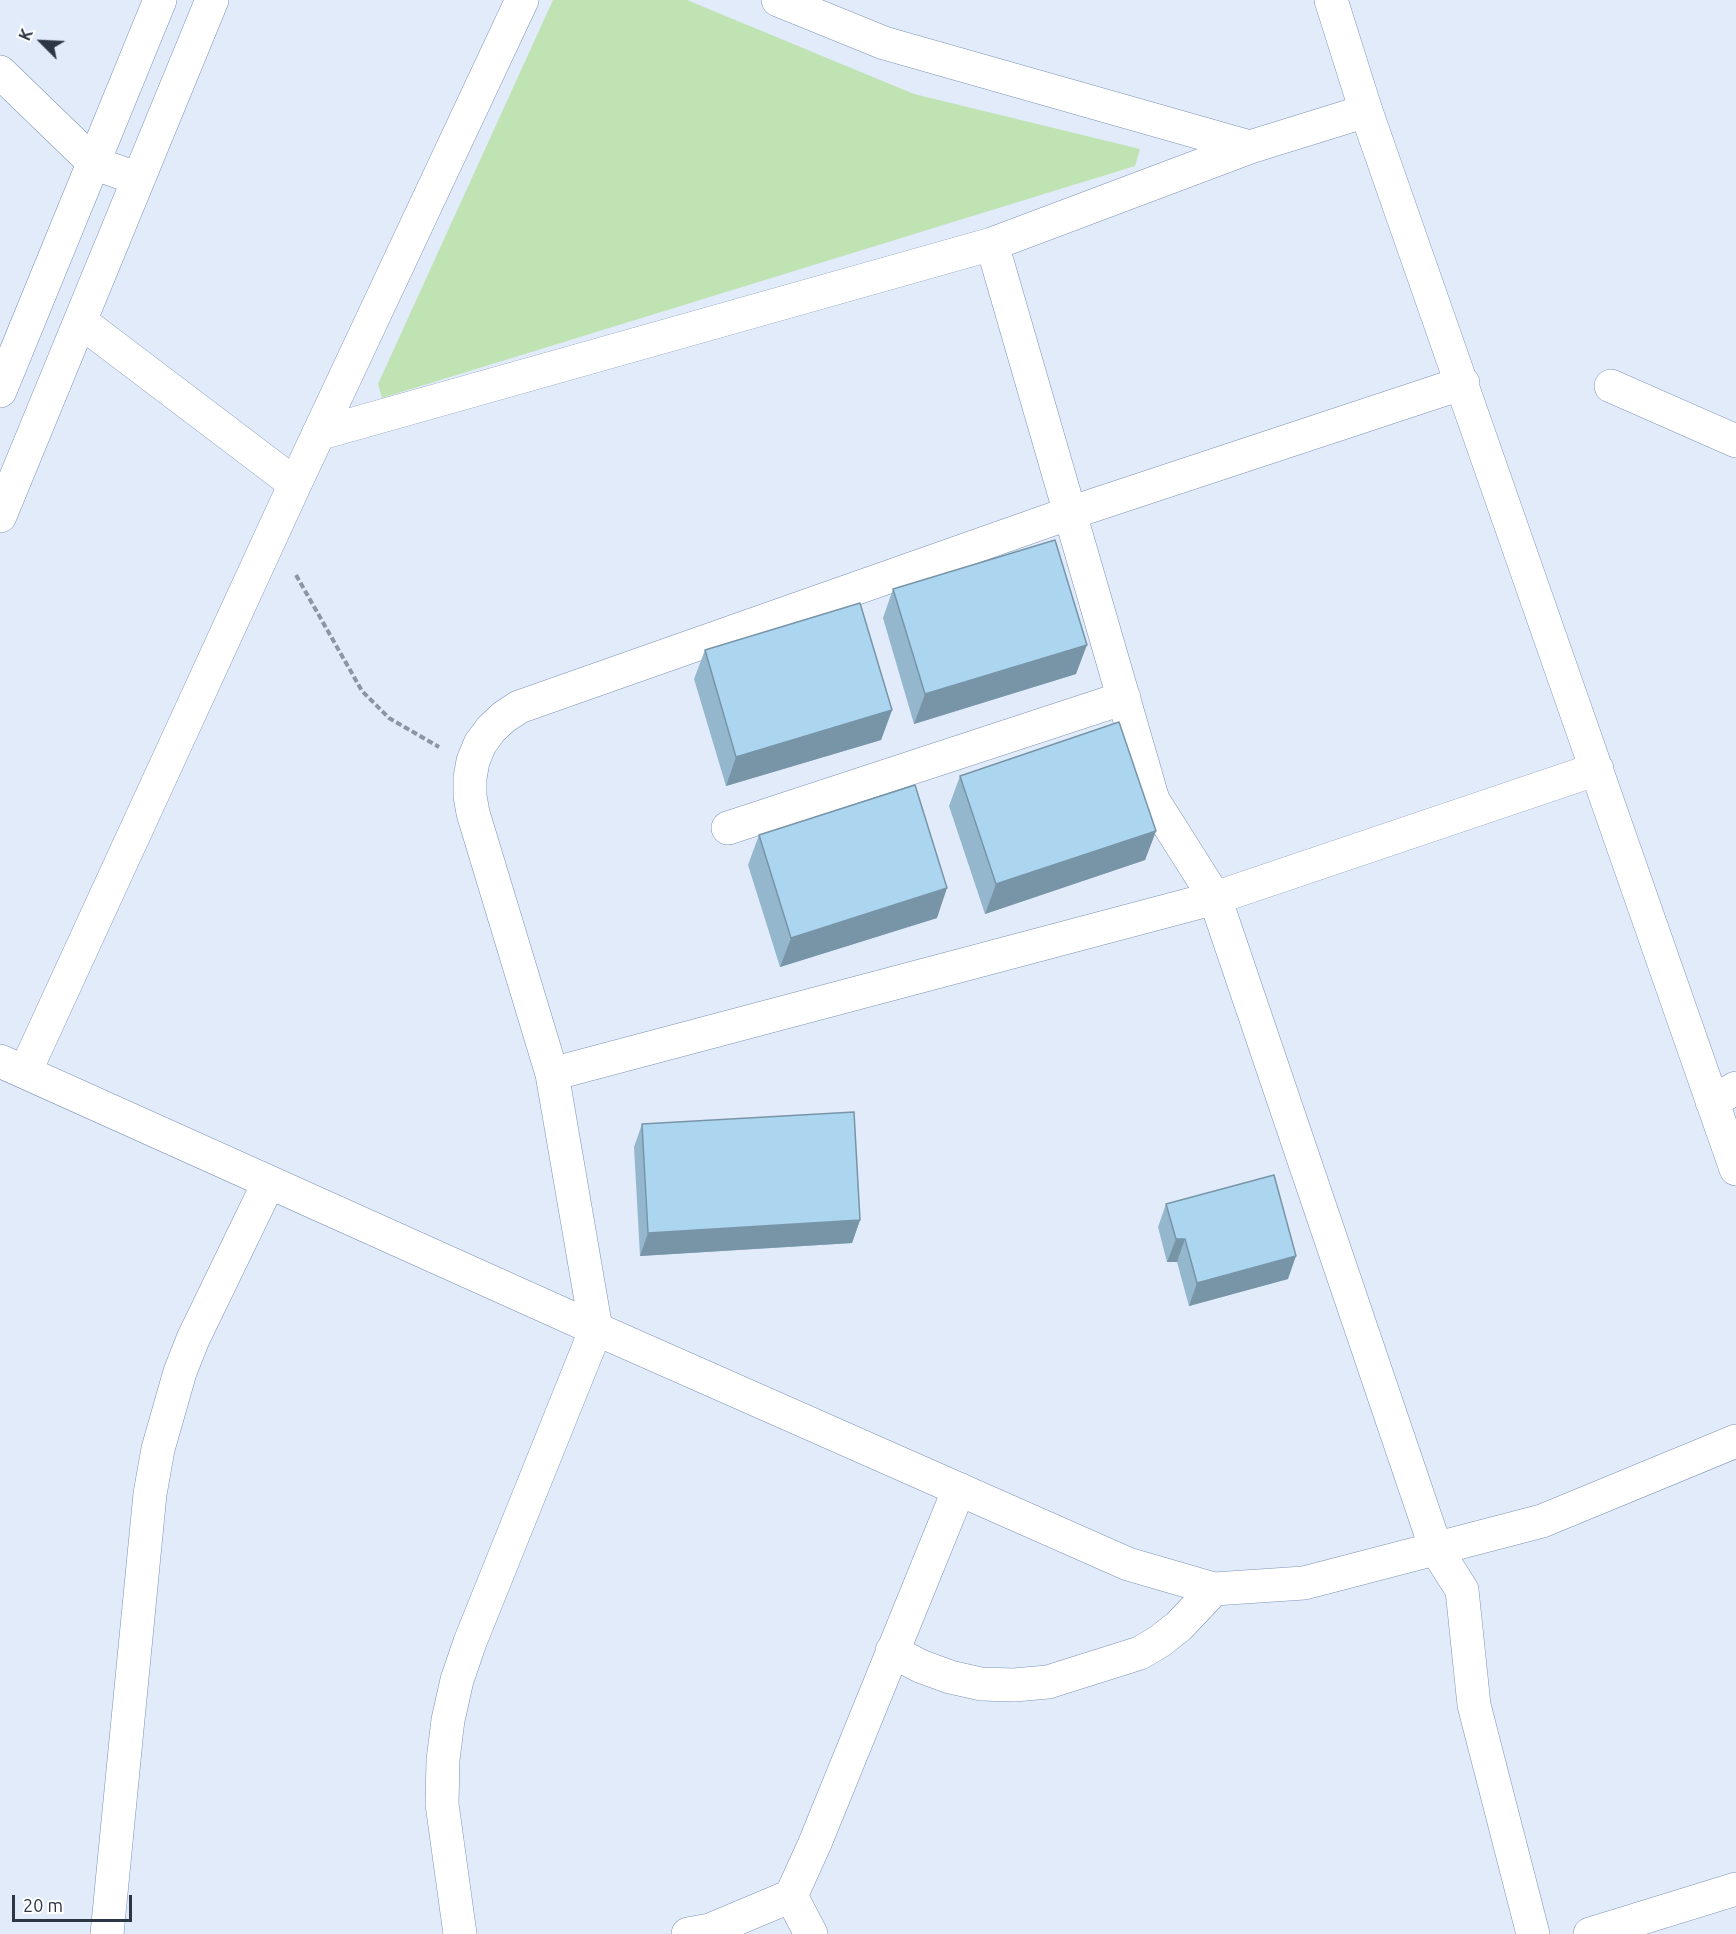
<!DOCTYPE html>
<html>
<head>
<meta charset="utf-8">
<style>
  body { margin:0 }
  #map { position:relative; width:1736px; height:1934px; overflow:hidden; background:#e1ebfa; font-family:Ubuntu,sans-serif }
  canvas { display:block }
  .north { position:absolute; left:12px; top:12px; width:60px; height:60px; -webkit-text-stroke:4px #fff; paint-order:stroke; rotate:294deg; font-size:16px; font-weight:700; line-height:24px; text-align:center; color:#2c3644 }
  .north::after { content:''; display:block; margin:auto; width:21px; height:27px; background:#2c3644; clip-path:polygon(50% 0,100% 100%,50% 72%,0 100%) }
  .scale { position:absolute; left:12px; top:1895px; width:120px; height:27px; box-sizing:border-box; border:3px solid #2c3644; border-top:0; padding-left:8px; font-size:18px; line-height:21px; white-space:nowrap; color:#2c3644; -webkit-text-stroke:4px #fff; paint-order:stroke }
</style>
</head>
<body>
<div id="map">
<canvas width="1736" height="1934"></canvas>
<div class="north">K</div>
<div class="scale">20 m</div>
</div>
<script>
const ctx = document.querySelector('canvas').getContext('2d');
ctx.lineJoin = 'round';
function paint(path, color) { ctx.fillStyle = color; ctx.fill(path, 'evenodd'); }
const toPath = rows => new Path2D(rows.map(r => 'M' + r).join(''));
function strokePath(path, color, width, dash) { ctx.strokeStyle = color; ctx.lineWidth = width; ctx.lineCap = dash ? 'butt' : 'round'; ctx.setLineDash(dash || []); ctx.stroke(path); }
paint(toPath([
  [553,0,687,0,914,94,1140,149,1135,166,382,398,378,384]
]), '#c0e3b4');
const minor = toPath([
  [778,0,884,43,1250,147],
  [1331,0,1366,111,1736,1169],
  [0,72,94,163,138,179],
  [992,244,1153,800,1215,898,1436,1549,1462,1590,1474,1705,1533,1934],
  [80,321,295,484],
  [1611,386,1736,441],
  [0,391,160,0],
  [318,434,992,244,1250,147,1366,111],
  [0,516,212,0],
  [728,828,1124,698],
  [0,1061,596,1329,1128,1564,1214,1589,1304,1583,1542,1521,1736,1441],
  [25,1072,295,484,522,0],
  [552,1074,1215,898,1597,769],
  [1712,1102,1736,1088],
  [892,1651,920,1666,950,1677,981,1684,1014,1685,1048,1682,1140,1653,1160,1641,1179,1626,1214,1589],
  [791,1896,811,1934],
  [107,1934,150,1494,158,1449,180,1372,193,1339,269,1182],
  [460,1934,442,1804,443,1760,448,1720,457,1680,470,1642,596,1329,552,1074,473,813,470,796,470,778,473,761,480,744,491,729,504,717,519,707,1070,513,1463,383],
  [688,1934,710,1930,791,1896,815,1843,959,1489],
  [1590,1934,1736,1889]
]);
strokePath(minor, '#7d94b7', 34);
strokePath(toPath([
  [296,575,362,691,389,718,439,747]
]), '#8b95a3', 4, [6, 3]);
strokePath(minor, '#fff', 33);
paint(toPath([
  [893,589,1076,674,914,724,883,618],
  [705,650,892,710,881,740,726,786,694,679],
  [960,776,1156,831,1145,860,985,914,949,806],
  [759,835,937,918,780,967,748,865],
  [642,1124,860,1220,852,1243,640,1256,634,1147],
  [1166,1204,1288,1279,1189,1306,1177,1262,1167,1262,1158,1227]
]), '#94b7ce');
paint(toPath([
  [1087,645,1076,674,914,724,925,694],
  [892,710,881,740,726,786,736,757],
  [1156,831,1145,860,985,914,996,884],
  [947,888,937,918,780,967,791,938],
  [860,1220,852,1243,640,1256,648,1233],
  [1176,1239,1185,1239,1177,1262,1167,1262],
  [1296,1256,1288,1279,1189,1306,1197,1283]
]), '#7895a8');
const building = toPath([
  [1055,540,1087,645,925,694,893,589,1055,540],
  [860,603,892,710,736,757,705,650,860,603],
  [1119,722,1156,831,996,884,960,776,1119,722],
  [915,785,947,888,791,938,759,835,915,785],
  [854,1112,860,1220,648,1233,642,1124,854,1112],
  [1274,1175,1296,1256,1197,1283,1185,1239,1176,1239,1166,1204,1274,1175]
]);
paint(building, '#acd5f0');
strokePath(building, '#7895a8', 1.5);
</script>
</body>
</html>
